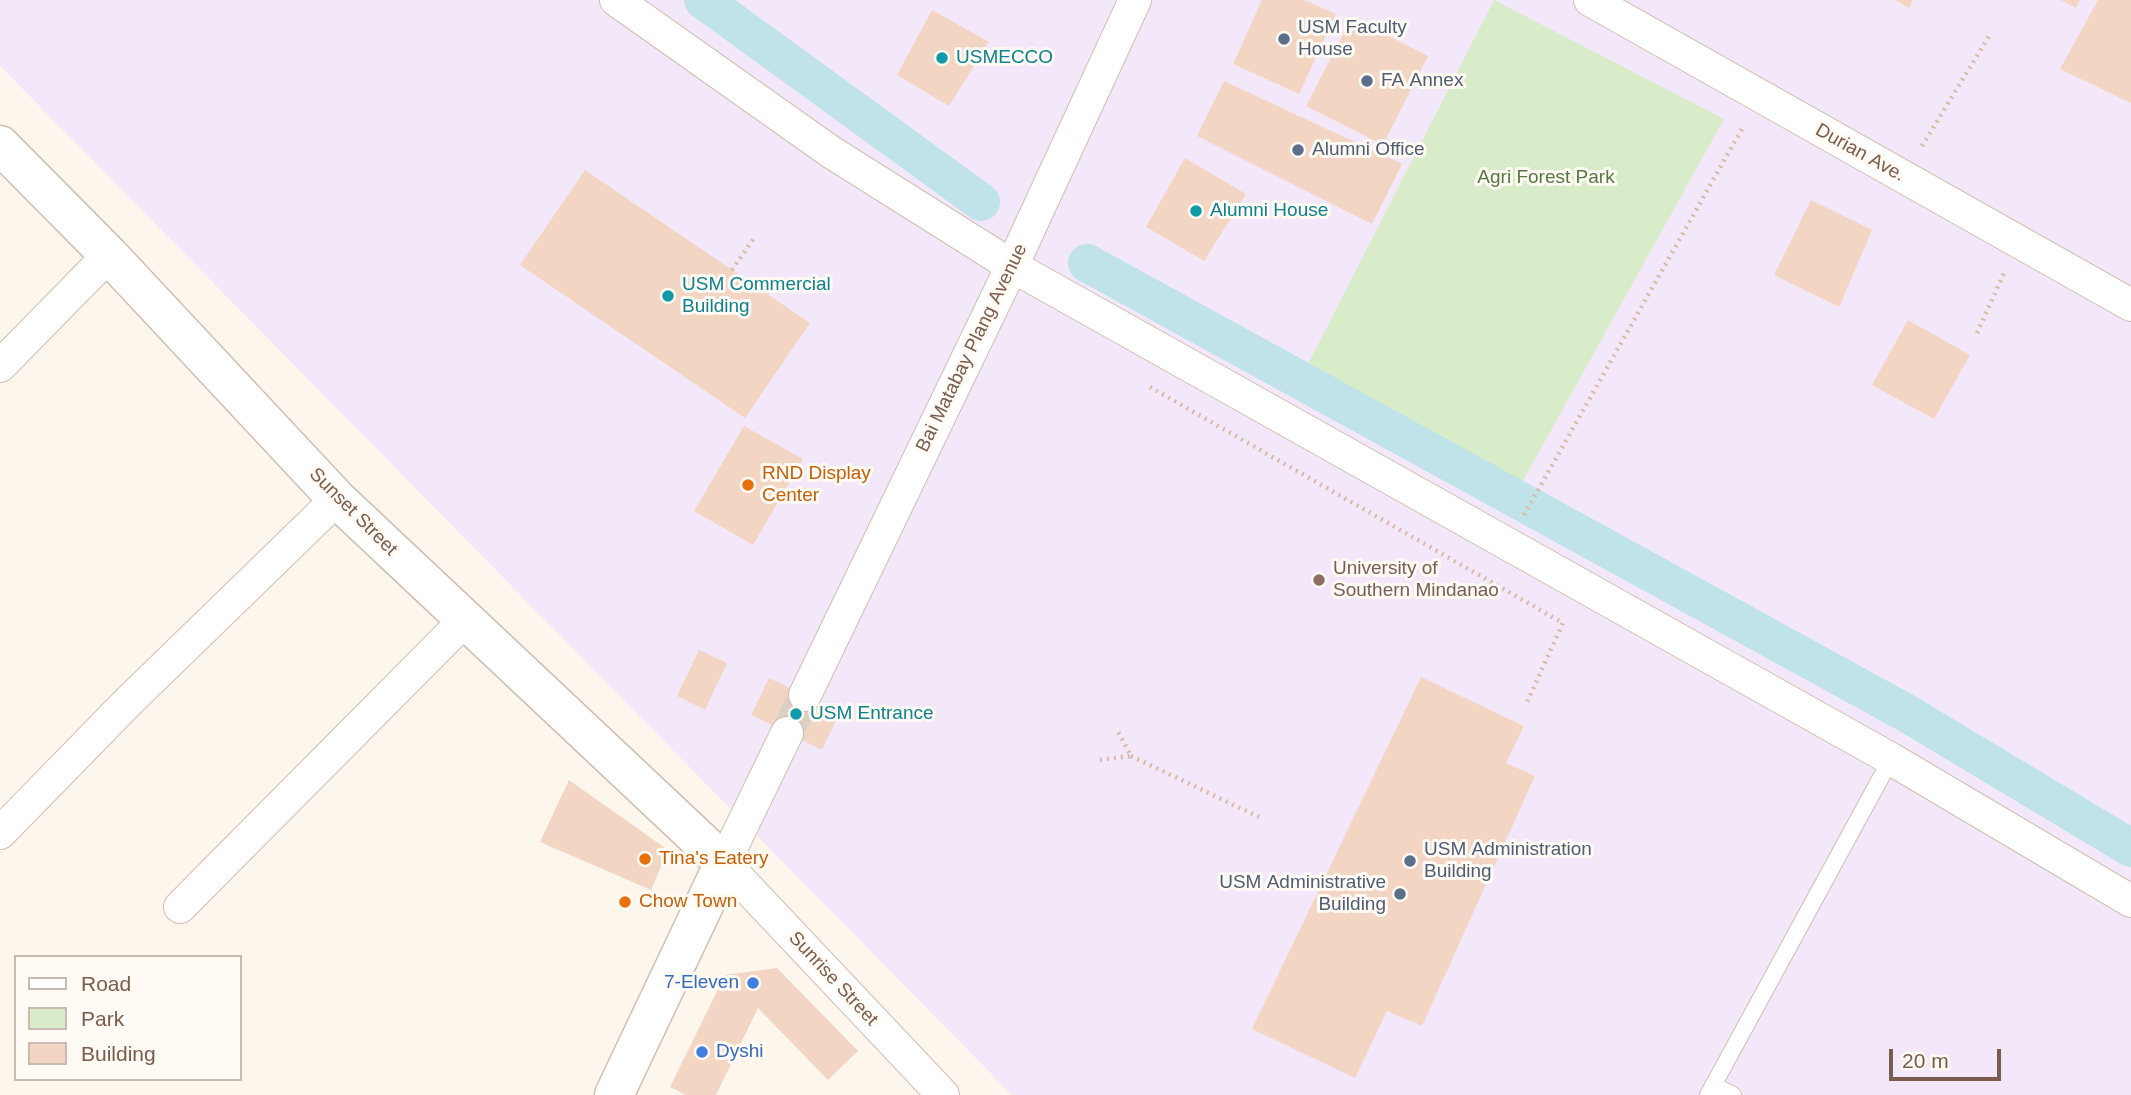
<!DOCTYPE html>
<html>
<head>
<meta charset="utf-8">
<style>
  body { margin:0 }
  #map { position:relative; width:2131px; height:1095px; overflow:hidden; background:#fdf6ec; font-family:Helvetica,sans-serif }
  canvas { display:block }
  .legend { position:absolute; left:14px; top:955px; width:228px; height:126px; box-sizing:border-box; background:#fffaf3; border:2px solid #cabbb1; margin:0; padding:9px 12px; list-style:none; font-size:21px; color:#7a5c4d }
  .legend li { display:flex; align-items:center; gap:14px; height:35px }
  .legend b { width:35px; border:2px solid #cabbb1 }
  .scale { position:absolute; left:1889px; top:1049px; width:112px; height:32px; box-sizing:border-box; border:4px solid #7a5c4d; border-top:0; padding-left:9px; font-size:21px; line-height:24px; white-space:nowrap; color:#7a5c4d; -webkit-text-stroke:5px #fffaf3; paint-order:stroke }
</style>
</head>
<body>
<div id="map">
<canvas width="2131" height="1095"></canvas>
<ul class="legend">
<li><b style="height:9px;background:#fff"></b>Road</li>
<li><b style="height:19px;background:#d8ecc9"></b>Park</li>
<li><b style="height:19px;background:#f3d5c3"></b>Building</li>
</ul>
<div class="scale">20 m</div>
</div>
<script>
const ctx = document.querySelector('canvas').getContext('2d');
ctx.lineJoin = 'round';
function paint(path, color) { ctx.fillStyle = color; ctx.fill(path, 'evenodd'); }
const toPath = rows => new Path2D(rows.map(r => 'M' + r).join(''));
function strokePath(path, color, width, dash) { ctx.strokeStyle = color; ctx.lineWidth = width; ctx.lineCap = dash ? 'butt' : 'round'; ctx.setLineDash(dash || []); ctx.stroke(path); }
function label(font, color, halo, rows, align = 'center') {
  ctx.font = font + ' Helvetica,sans-serif'; ctx.lineWidth = 6; ctx.setLineDash([]); ctx.textBaseline = 'middle'; ctx.strokeStyle = halo; ctx.fillStyle = color; for (const [text, x, y, turn = 0] of rows) {
    ctx.save(); ctx.translate(x, y); ctx.rotate((+turn || 0) * Math.PI / 180); ctx.textAlign = isNaN(turn) ? turn : align; if (halo) ctx.strokeText(text, 0, 0); ctx.fillText(text, 0, 0); ctx.restore();
  }
}
paint(toPath([
  [0,0,2131,0,2131,1095,1012,1095,0,66]
]), '#f3e8fa');
paint(toPath([
  [1494,0,1724,119,1519,488,1305,370]
]), '#d8ecc9');
strokePath(toPath([
  [703,0,981,202],
  [1087,263,1908,714,2131,848]
]), '#bfe3e8', 38);
paint(toPath([
  [1262,0,1304,0,1336,14,1299,94,1233,64],
  [1895,0,1913,0,1909,8],
  [2061,0,2080,0,2076,8],
  [2098,0,2131,0,2131,103,2060,69],
  [932,10,989,42,949,106,897,75],
  [1352,17,1428,56,1383,145,1306,106],
  [1224,81,1402,164,1372,224,1197,136],
  [1185,158,1246,194,1204,261,1146,227],
  [585,170,810,323,745,418,520,265],
  [1811,200,1872,230,1839,307,1774,275],
  [1908,320,1970,355,1934,419,1872,385],
  [744,426,803,459,753,545,694,511],
  [699,650,727,663,705,710,677,696],
  [1421,677,1524,726,1506,763,1535,776,1422,1026,1387,1011,1355,1078,1252,1029],
  [769,678,840,712,822,750,751,715],
  [569,780,668,850,651,890,540,842],
  [777,968,858,1051,828,1080,758,1008,716,1095,686,1095,670,1087,725,975]
]), '#f3d5c3');
strokePath(toPath([
  [787,733,805,695]
]), '#dcd0c4', 32, [32, 16]);
const service = toPath([
  [1713,1085,1733,1095],
  [1708,1095,1891,759]
]);
const minor = toPath([
  [616,0,831,152,1012,266,1891,759,2131,901],
  [1590,0,2131,305],
  [0,366,109,255],
  [805,695,1012,266,1135,0],
  [787,733,724,863,943,1095],
  [0,833,127,703,337,499],
  [180,907,465,620]
]);
const tertiary = toPath([
  [0,145,109,255,337,499,724,863,614,1095]
]);
strokePath(service, '#d1beb0', 18);
strokePath(minor, '#d1beb0', 34);
strokePath(tertiary, '#d1beb0', 41);
strokePath(toPath([
  [1922,146,1989,36],
  [732,270,754,238],
  [1977,333,2005,271],
  [1150,387,1563,623,1527,702],
  [1524,515,1743,127],
  [1131,756,1259,817],
  [1100,760,1131,756,1116,728]
]), '#d9b8a5', 4.5, [2, 5]);
strokePath(service, '#fff', 16);
strokePath(minor, '#fff', 32);
strokePath(tertiary, '#fff', 38);
for (const [x, y, r, color] of [
  [1284,39,7,"#5c6f8a"],
  [942,58,7,"#0f9aa8"],
  [1367,81,7,"#5c6f8a"],
  [1298,150,7,"#5c6f8a"],
  [1196,211,7,"#0f9aa8"],
  [668,296,7,"#0f9aa8"],
  [748,485,7,"#e8710a"],
  [1319,580,7,"#8d6e63"],
  [796,714,7,"#0f9aa8"],
  [645,859,7,"#e8710a"],
  [1410,861,7,"#5c6f8a"],
  [1400,894,7,"#5c6f8a"],
  [625,902,7,"#e8710a"],
  [753,983,7,"#3f7fe0"],
  [702,1052,7,"#3f7fe0"]
]) { const dot = new Path2D(); dot.arc(x, y, r, 0, 2 * Math.PI); ctx.fillStyle = color; ctx.fill(dot); strokePath(dot, '#fffaf3', 2.5); }
label('19px', '#4e5e75', '#fffaf3', [
  ["USM Faculty",1298,28],
  ["House",1298,50],
  ["FA Annex",1381,81],
  ["Alumni Office",1312,150],
  ["USM Administration",1424,850],
  ["Building",1424,872],
  ["USM Administrative",1386,883,"right"],
  ["Building",1386,905,"right"]
], 'left');
label('19px', '#0d838f', '#fffaf3', [
  ["USMECCO",956,58],
  ["Alumni House",1210,211],
  ["USM Commercial",682,285],
  ["Building",682,307],
  ["USM Entrance",810,714]
], 'left');
label('19px', '#7a5c4d', '#fffaf3', [
  ["Durian Ave.",1860,153,29],
  ["Bai Matabay Plang Avenue",972,348,-64],
  ["Sunset Street",353,512,45],
  ["Sunrise Street",833,979,47]
]);
label('19px', '#537a41', '#fffaf3', [
  ["Agri Forest Park",1546,178]
]);
label('19px', '#c56008', '#fffaf3', [
  ["RND Display",762,474],
  ["Center",762,496],
  ["Tina's Eatery",659,859],
  ["Chow Town",639,902]
], 'left');
label('19px', '#785e54', '#fffaf3', [
  ["University of",1333,569],
  ["Southern Mindanao",1333,591]
], 'left');
label('19px', '#366cbe', '#fffaf3', [
  ["7-Eleven",739,983],
  ["Dyshi",716,1052,"left"]
], 'right');
</script>
</body>
</html>
